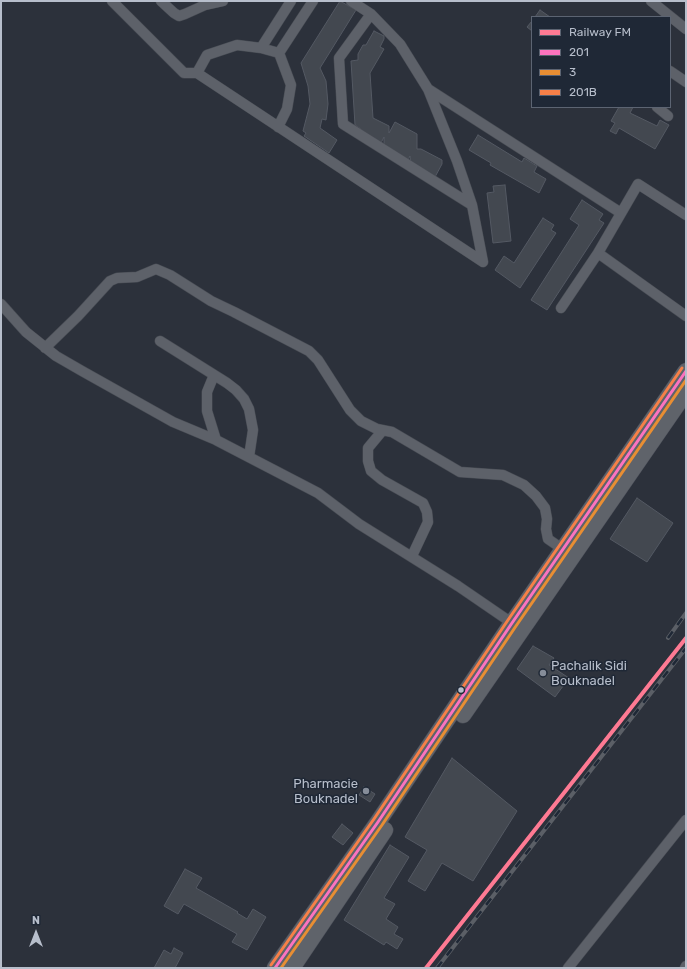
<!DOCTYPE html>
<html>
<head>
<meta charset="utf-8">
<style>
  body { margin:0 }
  #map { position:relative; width:687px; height:969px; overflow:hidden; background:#2c313b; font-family:Rubik,sans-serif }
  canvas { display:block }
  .frame { position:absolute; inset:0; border:2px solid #b7becb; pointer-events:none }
  .legend { position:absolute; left:531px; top:16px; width:140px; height:92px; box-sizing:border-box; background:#1f2836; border:1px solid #5c6472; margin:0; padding:5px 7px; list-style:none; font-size:12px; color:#b7becb }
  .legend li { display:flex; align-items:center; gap:8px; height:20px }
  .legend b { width:20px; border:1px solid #5c6472 }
  .north { position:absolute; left:16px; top:913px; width:40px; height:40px; -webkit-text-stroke:3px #1f2836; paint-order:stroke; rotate:0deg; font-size:11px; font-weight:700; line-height:16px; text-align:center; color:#b7becb }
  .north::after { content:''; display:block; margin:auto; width:14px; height:18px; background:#b7becb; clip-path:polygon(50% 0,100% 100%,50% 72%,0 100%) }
</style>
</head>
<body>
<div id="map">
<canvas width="687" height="969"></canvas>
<div class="frame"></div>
<ul class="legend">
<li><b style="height:5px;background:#fe7a93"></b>Railway FM</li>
<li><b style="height:5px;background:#fc73be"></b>201</li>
<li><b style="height:5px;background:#e88e33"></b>3</li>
<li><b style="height:5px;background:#f78048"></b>201B</li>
</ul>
<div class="north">N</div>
</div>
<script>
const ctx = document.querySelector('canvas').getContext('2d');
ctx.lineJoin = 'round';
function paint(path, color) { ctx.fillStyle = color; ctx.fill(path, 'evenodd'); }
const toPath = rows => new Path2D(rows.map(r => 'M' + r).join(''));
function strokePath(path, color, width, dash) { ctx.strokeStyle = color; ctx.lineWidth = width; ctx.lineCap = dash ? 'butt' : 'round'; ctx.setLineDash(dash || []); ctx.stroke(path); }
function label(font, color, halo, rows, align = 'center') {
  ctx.font = font + ' Rubik,sans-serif'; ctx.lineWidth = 3; ctx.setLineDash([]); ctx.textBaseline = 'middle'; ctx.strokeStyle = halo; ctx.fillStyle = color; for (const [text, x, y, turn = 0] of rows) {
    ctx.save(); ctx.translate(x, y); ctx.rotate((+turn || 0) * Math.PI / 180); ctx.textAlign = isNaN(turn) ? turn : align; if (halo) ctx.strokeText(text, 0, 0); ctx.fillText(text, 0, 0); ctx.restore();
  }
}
const building = toPath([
  [340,1,356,10,320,68,326,81,328,104,326,120,322,119,320,128,337,140,329,153,304,136,306,133,303,131,310,104,308,86,301,63,340,1],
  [540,10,550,17,535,17,540,10],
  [532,21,532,31,527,27,532,21],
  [374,31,384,36,384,39,380,47,384,49,370,73,373,118,389,126,389,133,395,122,417,134,417,149,421,149,442,160,442,164,435,177,411,164,410,156,408,160,384,147,384,137,381,143,361,132,361,129,355,125,351,61,358,60,358,54,363,45,366,45,374,31],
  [619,107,633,107,630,113,657,126,660,120,669,125,655,149,619,128,616,134,610,131,615,123,611,121,619,107],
  [478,135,522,162,524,158,537,166,534,172,546,179,539,193,490,165,491,163,469,150,478,135],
  [505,185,511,241,493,243,487,193,494,192,493,186,505,185],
  [582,200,603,214,599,220,604,223,547,310,531,300,579,225,570,219,582,200],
  [543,218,554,225,551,230,556,233,520,288,495,270,504,256,514,263,543,218],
  [637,498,673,523,647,562,610,539,637,498],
  [533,646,554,658,549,665,569,678,555,697,517,669,533,646],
  [452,758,517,811,473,881,442,863,425,891,408,881,427,850,405,837,452,758],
  [364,787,375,794,370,802,359,795,364,787],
  [342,824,353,833,343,845,332,837,342,824],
  [390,845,409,857,384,898,395,904,386,919,398,927,394,934,403,939,397,949,386,942,384,945,344,920,390,845],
  [185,869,202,878,196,888,238,912,237,913,247,919,253,909,266,917,247,950,232,942,237,934,184,904,178,914,164,906,185,869],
  [174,948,183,953,175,968,154,968,164,950,171,954,174,948]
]);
paint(building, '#434850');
strokePath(building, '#545963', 1);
const minor = toPath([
  [112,1,184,73,197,73],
  [161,1,174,13,179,16,185,14,205,5,223,1],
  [291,1,261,48,237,45,207,55,197,73,483,262],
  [351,1,371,14,400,44,428,89,457,161,472,205,483,262],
  [651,1,686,29],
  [371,14,339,58,343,124,472,205],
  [261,48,279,53,291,85,287,109,278,127],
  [279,53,313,1],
  [670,71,686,82],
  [428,89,621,213],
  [657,107,668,116],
  [598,253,686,316],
  [1,304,26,332,56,356,82,371,173,422,216,440,318,493,359,524,458,586,512,623],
  [561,308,598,253,638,184,686,215],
  [160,341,227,383,236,390,244,399,249,409,253,430,249,457],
  [45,348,78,316,110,281,117,278,137,277,156,269,170,275,211,301,234,312,309,351,318,360,350,410,361,421,377,429,392,432,460,472,503,475,524,485,536,496,545,508,547,519,546,529,548,539,564,550],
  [214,375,207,392,207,411,216,440],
  [383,430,368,448,368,461,371,471,382,480,423,503,427,512,428,522,412,556],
  [568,968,686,820],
  [685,968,686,966]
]);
const primary = toPath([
  [463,715,686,392],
  [275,968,378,822,512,623,686,371],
  [292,968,385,830]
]);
strokePath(minor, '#484c54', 11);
strokePath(primary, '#4a4e58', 17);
strokePath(minor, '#5d6169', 10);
strokePath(primary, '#5f636a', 16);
const rail = toPath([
  [668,638,686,613],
  [437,968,686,648]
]);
strokePath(rail, '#5b5f66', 4);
strokePath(rail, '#1f2836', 2.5, [8]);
strokePath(toPath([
  [275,968,378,822,512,623,686,371]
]), '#fc73be', 3);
strokePath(toPath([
  [281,968,382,825,516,626,686,380]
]), '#e88e33', 3);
strokePath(toPath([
  [271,965,374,819,508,620,682,368]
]), '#f78048', 3);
strokePath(toPath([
  [426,968,686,638]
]), '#fe7a93', 4);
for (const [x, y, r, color] of [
  [543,673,4,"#868d99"],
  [461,690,3.5,"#b7becb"],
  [366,791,4,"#868d99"]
]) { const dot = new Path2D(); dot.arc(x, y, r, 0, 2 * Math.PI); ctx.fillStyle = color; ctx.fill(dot); strokePath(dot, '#1f2836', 1.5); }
label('13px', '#b7becb', '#1f2836', [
  ["Pachalik Sidi",551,666],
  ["Bouknadel",551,681],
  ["Pharmacie",358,784,"right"],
  ["Bouknadel",358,799,"right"]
], 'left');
</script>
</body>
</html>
